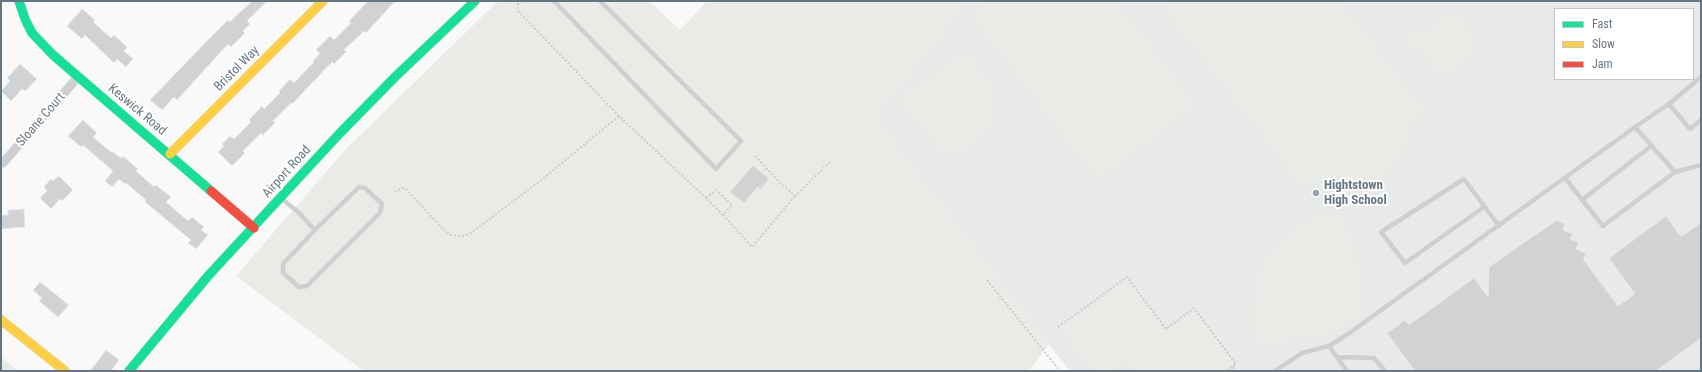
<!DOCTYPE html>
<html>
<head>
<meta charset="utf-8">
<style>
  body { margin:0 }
  #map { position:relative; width:1702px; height:372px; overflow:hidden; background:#f9f9f9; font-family:"Roboto Condensed",sans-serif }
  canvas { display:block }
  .frame { position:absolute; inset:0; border:2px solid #657683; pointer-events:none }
  .legend { position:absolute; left:1554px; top:8px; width:140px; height:72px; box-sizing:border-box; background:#fff; border:1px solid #c1c8cd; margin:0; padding:5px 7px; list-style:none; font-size:12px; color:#657683 }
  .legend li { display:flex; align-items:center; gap:8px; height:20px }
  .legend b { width:20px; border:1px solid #c1c8cd }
</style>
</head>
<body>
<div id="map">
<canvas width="1702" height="372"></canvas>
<div class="frame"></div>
<ul class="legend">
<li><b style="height:5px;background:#16e098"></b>Fast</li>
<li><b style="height:5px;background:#ffcf43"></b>Slow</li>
<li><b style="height:5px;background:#f24e42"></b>Jam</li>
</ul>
</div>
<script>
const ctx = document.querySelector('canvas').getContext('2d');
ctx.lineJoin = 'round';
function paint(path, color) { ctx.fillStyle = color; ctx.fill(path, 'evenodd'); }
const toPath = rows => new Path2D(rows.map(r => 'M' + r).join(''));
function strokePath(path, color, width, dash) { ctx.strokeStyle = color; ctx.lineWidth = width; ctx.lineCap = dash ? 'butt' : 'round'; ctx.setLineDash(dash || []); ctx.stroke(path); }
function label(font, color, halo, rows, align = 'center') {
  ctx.font = font + ' "Roboto Condensed",sans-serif'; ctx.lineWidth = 4; ctx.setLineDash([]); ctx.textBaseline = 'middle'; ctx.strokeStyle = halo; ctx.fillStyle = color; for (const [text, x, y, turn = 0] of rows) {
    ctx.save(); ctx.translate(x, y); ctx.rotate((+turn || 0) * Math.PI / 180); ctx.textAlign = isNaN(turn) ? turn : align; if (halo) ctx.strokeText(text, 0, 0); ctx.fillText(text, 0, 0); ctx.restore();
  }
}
paint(toPath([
  [967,1,1701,1,1701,371,1070,371,990,270,873,117],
  [1555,9,1693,9,1693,79,1555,79]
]), '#e8e9e9');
paint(toPath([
  [498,1,649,1,680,30,707,1,967,1,873,117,990,270,1049,344,1029,371,364,371,236,276,345,150],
  [985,1,1116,1,1195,104,1098,180,969,13],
  [1165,1,1340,1,1425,111,1412,121,1410,134,1400,159,1378,180,1355,190,1343,192,1323,190,1300,181,1289,170,1169,15],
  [1450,13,1460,18,1467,28,1471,38,1471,49,1466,60,1458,69,1449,75,1439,76,1420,47,1411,46,1408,41,1409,35,1414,33,1421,34],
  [960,54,971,57,985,75,992,92,992,111,987,129,978,142,964,151,951,156,940,152,910,109,904,108,899,104,902,91,914,90],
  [1344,214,1360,275,1364,309,1361,318,1323,334,1258,345,1252,324,1253,300,1258,277,1268,256,1283,238,1301,223,1322,216],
  [1124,282,1130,283,1166,332,1195,311,1232,361,1228,368,1223,371,1133,371,1126,362,1113,371,1089,371,1062,332,1063,327],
  [1,357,19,371,1,371]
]), '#e8ebe6');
const building = toPath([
  [252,1,267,1,247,21,250,24,243,31,245,33,231,47,228,44,177,100,174,97,162,110,150,100,207,41,228,20,230,22,252,1],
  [368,1,395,1,366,33,364,31,344,50,346,52,334,64,332,62,292,104,291,103,273,121,275,123,263,135,261,133,243,151,245,153,232,166,218,152,224,146,222,144,230,136,234,139,251,122,249,120,262,106,264,109,280,93,279,91,290,79,294,83,314,62,313,61,320,53,316,50,330,36,334,40,351,23,349,21,368,1],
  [82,9,95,20,93,22,111,38,114,35,127,47,124,51,133,59,126,67,117,59,114,63,85,35,82,39,67,26,82,9],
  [20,64,37,79,25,91,22,89,11,101,1,91,10,81,7,78,20,64],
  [83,120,97,133,93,137,112,153,113,152,121,158,123,156,138,169,136,171,154,187,156,185,171,197,166,202,188,221,192,217,204,227,201,230,208,235,196,249,188,243,191,240,145,202,146,200,126,183,125,184,119,179,112,187,105,181,113,171,83,145,81,147,68,136,83,120],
  [753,165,769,179,760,190,758,187,744,203,730,192,753,165],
  [59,176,73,190,62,201,60,199,51,209,40,198,47,191,44,187,51,179,53,181,59,176],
  [24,209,25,227,1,229,1,215,8,215,8,210,24,209],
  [1666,216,1681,237,1701,223,1701,338,1656,371,1415,371,1387,333,1405,320,1409,325,1474,278,1488,297,1489,267,1557,220,1565,224,1563,230,1573,234,1570,239,1579,243,1576,249,1586,254,1583,259,1618,306,1635,294,1609,258,1666,216],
  [40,282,69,305,58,317,39,301,42,298,33,290,40,282],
  [106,350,119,360,111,371,90,371,106,350]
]);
paint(building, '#d0d2d3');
strokePath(building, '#e8e8e8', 1);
const fast = toPath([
  [19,1,25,19,32,33,53,55,211,191],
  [129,371,208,276,340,133,396,76,475,1]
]);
const slow = toPath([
  [170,154,323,1],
  [1,320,65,371]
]);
const jam = toPath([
  [211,191,254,228]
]);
strokePath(fast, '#d5d6d7', 10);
strokePath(slow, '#d5d6d7', 10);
strokePath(jam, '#d5d6d7', 10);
strokePath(toPath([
  [522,1,518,4,517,9,519,12,619,116,706,198],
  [755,156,780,183,795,196,830,162],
  [395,192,402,188,405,188,443,229,451,235,463,236,471,233,540,181,619,116],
  [723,215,706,198,716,190,732,205,723,215,752,247,795,196],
  [987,280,1060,371],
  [1058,327,1127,277,1166,329,1194,308,1236,364,1227,371],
  [1233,367,1235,371]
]), '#cbcccd', 2, [2, 2]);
strokePath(toPath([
  [554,1,716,169,741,141,600,1],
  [1669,104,1690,129,1701,120],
  [1635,127,1669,104,1701,77],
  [1565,178,1603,226,1675,172],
  [281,198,298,212,315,230,359,187,365,188,382,204,380,213,307,286,299,287,283,273,283,264,315,230],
  [1582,200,1651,146],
  [1484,207,1405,263,1381,232,1464,179,1499,226],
  [1329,346,1347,371],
  [1337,357,1374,358,1385,371],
  [1275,371,1302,353,1329,346,1348,334,1635,127,1675,172,1701,165]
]), '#cecfd0', 4.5);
strokePath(toPath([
  [3,163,78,77]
]), '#cecfd0', 9);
strokePath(fast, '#16e098', 9);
strokePath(slow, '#ffcf43', 9);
strokePath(jam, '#f24e42', 9);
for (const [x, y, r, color] of [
  [1316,193,4,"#99a4ac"]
]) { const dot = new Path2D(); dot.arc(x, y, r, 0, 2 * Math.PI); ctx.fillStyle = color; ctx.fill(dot); strokePath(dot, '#fff', 1.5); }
label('13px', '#657683', '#fff', [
  ["Bristol Way",237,69,-45],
  ["Keswick Road",137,110,40],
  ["Sloane Court",41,120,-49],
  ["Airport Road",287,172,-48]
]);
label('bold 13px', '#657683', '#fff', [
  ["Hightstown",1324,186],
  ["High School",1324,201]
], 'left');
</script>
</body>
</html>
